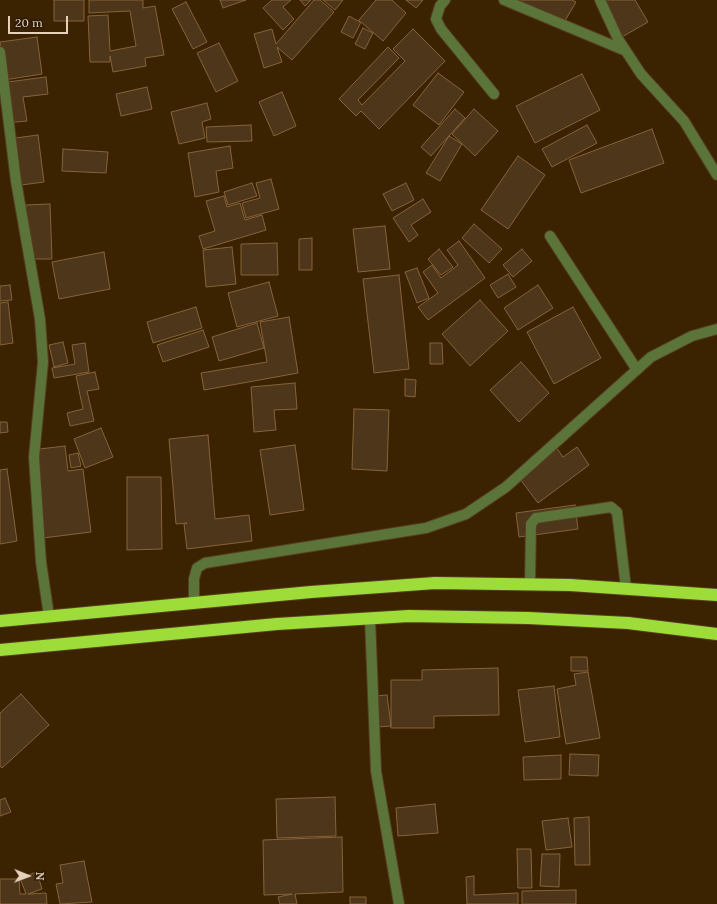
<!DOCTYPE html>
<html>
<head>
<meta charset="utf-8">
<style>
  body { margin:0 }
  #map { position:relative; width:717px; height:904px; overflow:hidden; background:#3b2200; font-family:Lora,serif }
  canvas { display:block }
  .north { position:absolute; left:8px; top:856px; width:40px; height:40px; -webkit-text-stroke:3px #2c1a04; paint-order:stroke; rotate:91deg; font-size:11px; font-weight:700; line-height:16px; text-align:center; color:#e5d0ba }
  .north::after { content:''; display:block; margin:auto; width:14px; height:18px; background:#e5d0ba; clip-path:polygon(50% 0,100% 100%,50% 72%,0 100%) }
  .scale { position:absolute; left:8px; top:16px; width:60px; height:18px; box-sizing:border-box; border:2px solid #e5d0ba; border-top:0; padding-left:5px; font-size:12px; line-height:14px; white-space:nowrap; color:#e5d0ba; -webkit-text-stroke:3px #2c1a04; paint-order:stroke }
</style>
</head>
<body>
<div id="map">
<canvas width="717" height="904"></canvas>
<div class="north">N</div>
<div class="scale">20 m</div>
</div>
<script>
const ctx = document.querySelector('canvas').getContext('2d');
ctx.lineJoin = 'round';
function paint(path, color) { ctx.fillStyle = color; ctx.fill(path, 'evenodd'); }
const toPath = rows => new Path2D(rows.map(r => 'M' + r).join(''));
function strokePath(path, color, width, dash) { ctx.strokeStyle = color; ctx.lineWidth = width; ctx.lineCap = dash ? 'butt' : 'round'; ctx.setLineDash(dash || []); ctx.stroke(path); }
const building = toPath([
  [54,0,84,0,84,21,54,21,54,0],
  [89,0,143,0,143,8,155,6,164,55,145,58,146,66,113,72,110,56,110,62,90,62,88,16,108,15,110,51,136,46,130,11,89,13,89,0],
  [220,0,246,0,223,8,220,0],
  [272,0,291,0,283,7,294,19,283,30,263,8,272,0],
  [300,0,311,0,305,6,300,0],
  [314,0,320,0,334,12,292,60,277,47,282,62,264,68,254,34,272,29,276,44,314,0],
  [323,0,343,0,335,10,323,0],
  [376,0,392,0,406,13,383,41,361,22,353,38,341,32,349,16,360,22,359,20,376,0],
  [406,0,423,0,416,8,406,0],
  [510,0,572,0,576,2,560,29,510,0],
  [601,0,635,0,648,22,622,37,601,0],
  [186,2,207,42,193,49,172,9,186,2],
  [363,28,373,33,365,49,355,44,363,28],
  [413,29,445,61,379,129,361,111,356,116,339,99,388,47,399,58,358,100,362,105,405,61,393,49,413,29],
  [37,37,42,74,4,80,0,42,37,37],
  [219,43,238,81,216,92,197,53,219,43],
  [438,73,464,92,439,125,413,105,438,73],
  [582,74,600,110,535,143,516,106,582,74],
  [46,77,48,94,23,97,27,121,6,123,0,83,46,77],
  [147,87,152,109,121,116,116,94,147,87],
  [282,92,296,126,274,136,259,102,282,92],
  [207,103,211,119,202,122,205,138,179,144,171,112,207,103],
  [455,109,465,118,431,156,421,147,455,109],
  [474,109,498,131,475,156,452,134,474,109],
  [251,125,252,141,207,142,206,127,251,125],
  [587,125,597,143,552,167,542,149,587,125],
  [652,129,664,163,581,193,569,160,652,129],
  [38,135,44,182,14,186,8,139,38,135],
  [449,136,462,144,440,181,426,173,449,136],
  [230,146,233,168,216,171,219,192,195,197,188,153,230,146],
  [63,149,108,152,106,173,62,171,63,149],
  [518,156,545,175,508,229,481,210,518,156],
  [271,179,279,209,246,218,242,203,260,198,256,183,271,179],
  [252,183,257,196,228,205,224,192,252,183],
  [406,183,414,200,392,211,383,194,406,183],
  [224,196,227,207,240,203,245,220,262,215,266,230,203,249,199,236,215,231,206,201,224,196],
  [423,199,431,212,411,225,418,235,409,242,393,218,423,199],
  [50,204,52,259,28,259,26,205,50,204],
  [474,224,502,249,489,263,462,238,474,224],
  [385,226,390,269,358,272,353,229,385,226],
  [312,238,312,270,299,270,299,239,312,238],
  [459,241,485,278,428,320,418,307,438,293,423,272,432,265,441,278,458,265,447,250,459,241],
  [277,243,278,275,241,275,241,244,277,243],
  [232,247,236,284,206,287,203,250,232,247],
  [439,249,453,267,441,275,428,259,439,249],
  [522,249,532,261,513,277,503,265,522,249],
  [104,252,110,289,59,299,52,262,104,252],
  [417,268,429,298,417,303,405,272,417,268],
  [508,274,516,287,498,298,490,285,508,274],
  [399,275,409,369,374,373,363,279,399,275],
  [269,282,278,316,237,327,228,293,269,282],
  [10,285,12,300,0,301,0,286,10,285],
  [538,285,553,308,518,330,504,308,538,285],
  [480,300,508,331,470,366,442,334,480,300],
  [8,302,13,343,0,345,0,303,8,302],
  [196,307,202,328,153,343,147,322,196,307],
  [573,307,601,358,554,384,527,332,573,307],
  [289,317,298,373,204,390,201,373,267,362,260,322,289,317],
  [257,323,264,348,219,361,212,337,257,323],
  [203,330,209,347,163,362,157,345,203,330],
  [63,342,68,363,54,367,49,345,63,342],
  [85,343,89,372,54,378,52,368,75,364,72,345,85,343],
  [430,343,442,343,443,364,430,364,430,343],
  [521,362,549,393,519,422,490,390,521,362],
  [95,372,99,389,87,391,94,421,70,426,67,413,83,409,76,376,95,372],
  [405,379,416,380,415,397,405,396,405,379],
  [295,383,297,409,274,410,276,430,254,432,251,387,295,383],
  [354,409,389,410,387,471,352,469,354,409],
  [0,422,7,422,8,432,0,433,0,422],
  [101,428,113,457,85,468,74,439,101,428],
  [208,435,215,519,249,515,252,541,187,549,184,524,187,523,176,524,169,439,208,435],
  [295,445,304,510,270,515,260,450,295,445],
  [65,446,68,471,83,469,91,532,43,538,31,450,65,446],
  [556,447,563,457,577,447,589,465,538,503,517,475,556,447],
  [78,453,81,466,71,468,69,455,78,453],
  [7,469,17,541,0,544,0,470,7,469],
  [127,477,161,477,162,549,127,550,127,477],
  [575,505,578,529,519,537,516,513,575,505],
  [571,657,587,657,588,671,571,671,571,657],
  [498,668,499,715,434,716,434,728,391,728,391,680,422,680,422,670,498,668],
  [588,672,600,738,566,744,557,689,576,685,574,674,588,672],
  [554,686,560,737,525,742,518,690,554,686],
  [21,694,49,725,2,768,0,766,0,713,21,694],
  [387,695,391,726,378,727,375,696,387,695],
  [570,754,599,755,598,776,569,775,570,754],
  [561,755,561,779,524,780,523,757,561,755],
  [335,797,336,836,277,838,276,799,335,797],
  [5,798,11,812,0,816,0,800,5,798],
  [435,804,438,833,398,836,396,808,435,804],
  [589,817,590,865,575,865,574,818,589,817],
  [568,818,572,847,546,850,542,821,568,818],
  [342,837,343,892,295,894,297,904,280,904,278,897,292,894,264,895,263,840,342,837],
  [517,849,531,849,532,888,518,888,517,849],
  [542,854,560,854,559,887,540,886,542,854],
  [84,861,92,902,60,904,56,884,63,883,60,865,84,861],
  [37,872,42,889,28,894,46,893,47,904,0,904,0,879,19,879,20,894,26,894,20,878,37,872],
  [474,876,474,895,518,893,518,904,467,904,466,877,474,876],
  [576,890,576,904,522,904,522,891,576,890],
  [350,897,366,897,366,904,350,904,350,897]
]);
paint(building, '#4e361a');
strokePath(building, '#876339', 1);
const minor = toPath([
  [445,0,440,6,436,19,441,29,494,94],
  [504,0,626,51],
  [600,0,618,39,641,74,684,121,717,175],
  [0,52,16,181,40,319,43,362,34,457,41,562,49,616],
  [550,236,637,370],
  [530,584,531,524,536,518,611,507,617,512,626,588],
  [194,603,194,579,197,568,205,563,426,528,466,514,506,487,651,357,692,336,717,329],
  [370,618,376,771,399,904]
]);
const highway = toPath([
  [0,621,311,592,435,583,570,585,717,595],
  [0,650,277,624,409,616,528,618,628,623,717,634]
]);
strokePath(minor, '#563e1e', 12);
strokePath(highway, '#563e1e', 14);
strokePath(minor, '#5a743a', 10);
strokePath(highway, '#9ddc39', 12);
</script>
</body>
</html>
